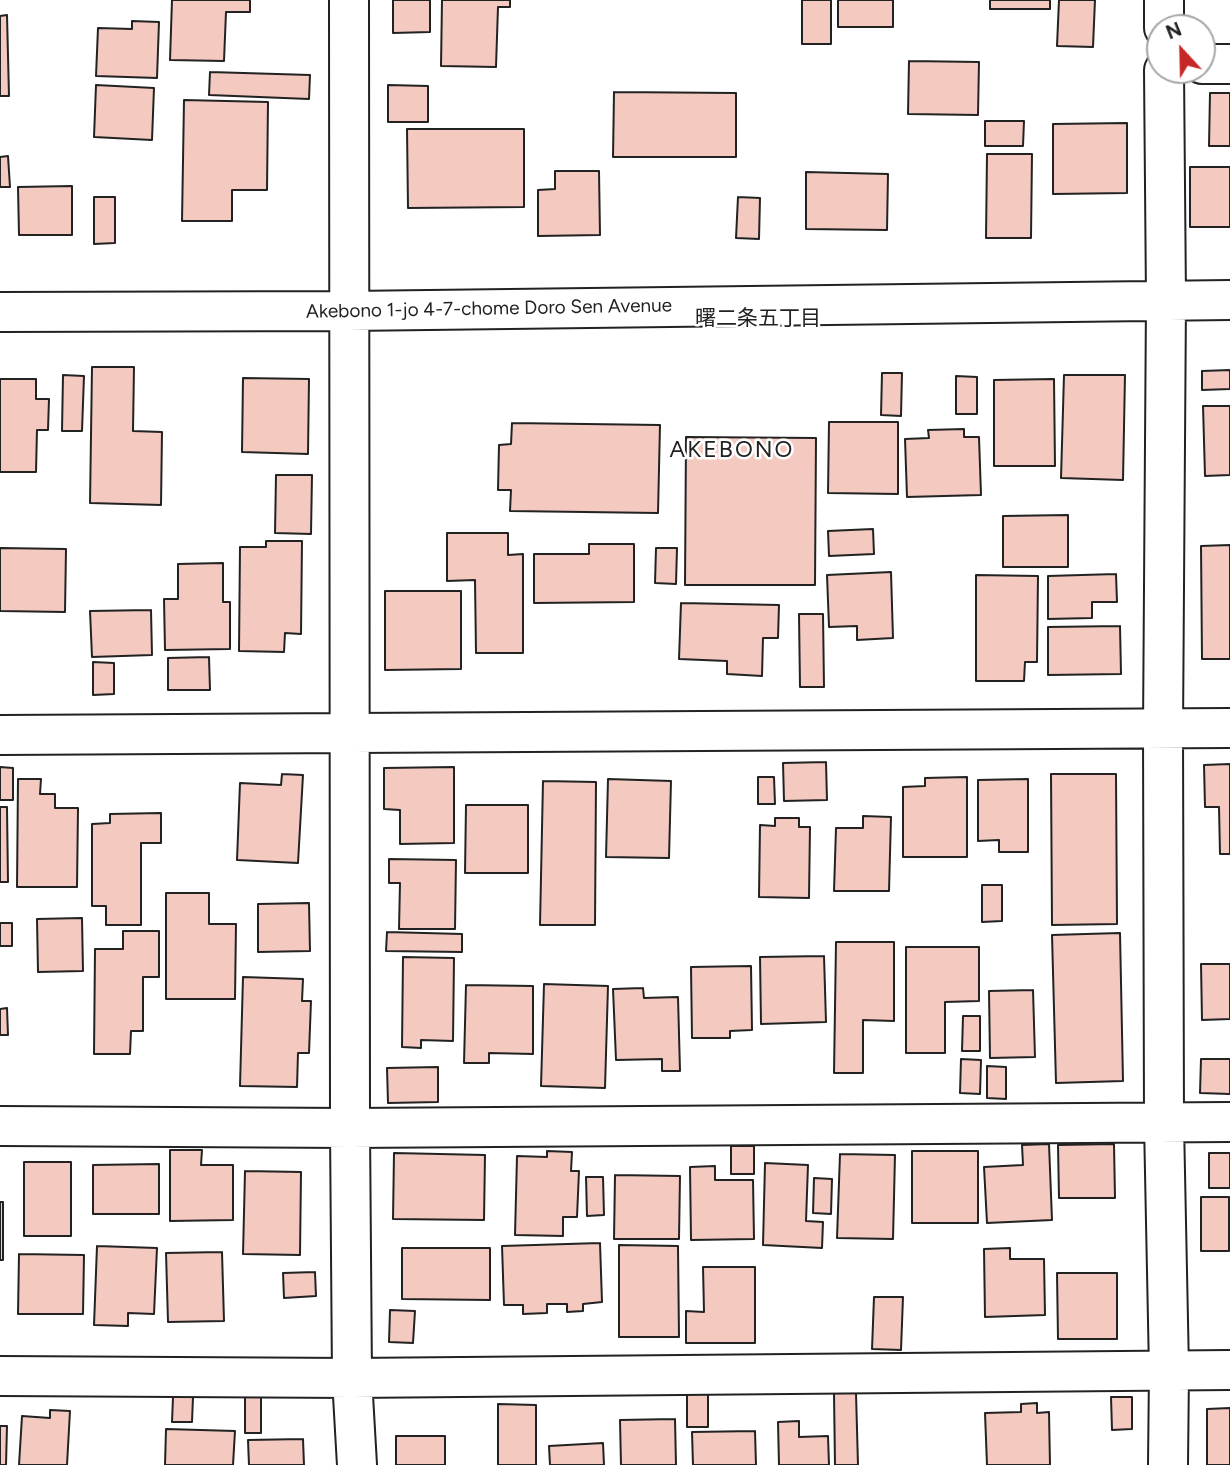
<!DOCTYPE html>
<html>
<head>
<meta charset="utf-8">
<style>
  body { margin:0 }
  #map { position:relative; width:1230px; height:1465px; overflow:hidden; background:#fff; font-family:Figtree,sans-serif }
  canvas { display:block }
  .north { position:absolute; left:1146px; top:14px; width:70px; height:70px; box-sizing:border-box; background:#fff; border:2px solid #a7a7a7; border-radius:50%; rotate:338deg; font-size:19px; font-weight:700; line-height:28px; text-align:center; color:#222 }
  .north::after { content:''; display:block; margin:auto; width:24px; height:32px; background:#c62828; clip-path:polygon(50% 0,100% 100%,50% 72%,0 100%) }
</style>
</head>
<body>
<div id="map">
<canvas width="1230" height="1465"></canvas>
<div class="north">N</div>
</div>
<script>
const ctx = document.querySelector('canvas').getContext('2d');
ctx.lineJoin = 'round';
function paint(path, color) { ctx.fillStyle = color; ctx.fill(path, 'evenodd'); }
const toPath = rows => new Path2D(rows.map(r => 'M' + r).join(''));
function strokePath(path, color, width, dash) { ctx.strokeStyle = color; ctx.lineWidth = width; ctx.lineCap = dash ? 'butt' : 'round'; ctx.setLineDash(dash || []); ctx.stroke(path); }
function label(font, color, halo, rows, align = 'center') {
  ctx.font = font + ' Figtree,"Noto Sans JP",sans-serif'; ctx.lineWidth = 5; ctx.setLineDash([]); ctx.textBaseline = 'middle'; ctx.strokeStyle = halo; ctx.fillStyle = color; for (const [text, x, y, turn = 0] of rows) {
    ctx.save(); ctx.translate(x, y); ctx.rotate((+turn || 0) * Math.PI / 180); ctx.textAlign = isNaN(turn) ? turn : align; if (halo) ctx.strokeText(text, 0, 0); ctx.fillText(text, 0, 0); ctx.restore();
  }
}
const building = toPath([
  [172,0,250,0,250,12,226,12,224,61,170,60,172,0],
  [393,0,430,0,430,32,393,33,393,0],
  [442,0,510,0,510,7,498,7,496,67,441,66,442,0],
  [802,0,831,0,831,44,802,44,802,0],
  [838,0,893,0,893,27,838,27,838,0],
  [990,0,1050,0,1050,9,990,9,990,0],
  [1059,0,1095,0,1093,47,1057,46,1059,0],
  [7,15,9,96,0,96,0,16,7,15],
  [132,21,159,22,157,78,96,76,98,28,132,29,132,21],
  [909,61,979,62,978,115,908,114,909,61],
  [210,72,310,75,309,99,209,95,210,72],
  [96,85,154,88,152,140,94,137,96,85],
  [388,85,428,86,428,122,388,122,388,85],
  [614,92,736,93,736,157,613,157,614,92],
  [1210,93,1230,93,1230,146,1209,146,1210,93],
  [184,100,268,102,267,190,232,190,232,221,182,221,184,100],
  [985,121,1024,121,1023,146,985,146,985,121],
  [1127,123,1127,193,1053,194,1053,124,1127,123],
  [407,129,524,129,524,207,408,208,407,129],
  [987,154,1032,154,1031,238,986,238,987,154],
  [8,156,10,187,0,187,0,157,8,156],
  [1190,167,1230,167,1230,227,1190,227,1190,167],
  [555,171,599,171,600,235,538,236,538,190,555,189,555,171],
  [806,172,888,174,887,230,806,229,806,172],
  [72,186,72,235,19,235,18,187,72,186],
  [94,197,115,197,115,243,94,244,94,197],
  [738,197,760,198,759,239,736,238,738,197],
  [92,367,134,367,133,431,162,432,161,505,90,503,92,367],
  [1230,370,1230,389,1202,390,1202,371,1230,370],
  [882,373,902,373,901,416,881,415,882,373],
  [63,375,84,376,82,431,62,431,63,375],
  [1064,375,1125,375,1123,480,1061,478,1064,375],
  [956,376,977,377,977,414,956,414,956,376],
  [243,378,309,379,308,454,242,452,243,378],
  [0,379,36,379,36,399,49,399,48,430,37,430,36,472,0,472,0,379],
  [1054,379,1055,466,994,466,994,380,1054,379],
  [1203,406,1230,406,1230,475,1205,476,1203,406],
  [829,422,898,422,898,494,828,493,829,422],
  [512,423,660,425,658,513,510,511,511,490,498,490,499,445,511,444,512,423],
  [964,429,964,437,979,437,981,495,907,497,905,439,929,438,928,430,964,429],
  [686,437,816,438,815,585,685,585,686,437],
  [276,475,312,475,311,534,275,533,276,475],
  [1068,515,1068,567,1003,567,1003,516,1068,515],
  [873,529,874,554,829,556,828,531,873,529],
  [447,533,508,533,508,555,523,554,523,653,476,653,475,580,447,581,447,533],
  [266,541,302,541,301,634,285,633,284,652,239,651,240,547,266,547,266,541],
  [589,544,634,544,634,602,534,603,534,554,589,554,589,544],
  [1230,545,1230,659,1202,659,1201,546,1230,545],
  [0,548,66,549,65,612,0,611,0,548],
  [656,548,677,548,676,584,655,583,656,548],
  [223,563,223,602,230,602,230,649,165,650,164,599,178,599,178,564,223,563],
  [891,572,893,638,857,640,857,626,829,627,827,575,891,572],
  [1116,574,1117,602,1092,602,1092,618,1048,619,1048,576,1116,574],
  [976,575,1038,576,1037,662,1025,662,1024,681,976,681,976,575],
  [385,591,461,591,461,669,385,670,385,591],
  [681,603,779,605,778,638,763,638,762,676,727,674,727,661,679,659,681,603],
  [151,610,152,655,92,657,90,611,151,610],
  [799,614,823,614,824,687,800,687,799,614],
  [1120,626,1121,674,1048,675,1048,627,1120,626],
  [209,657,210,690,168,690,168,658,209,657],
  [93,662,114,663,114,694,93,695,93,662],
  [826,762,827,800,784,801,783,763,826,762],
  [1230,764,1230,854,1220,854,1219,807,1205,807,1204,765,1230,764],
  [0,767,13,768,13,800,0,800,0,767],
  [454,767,454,843,400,844,400,810,384,809,384,768,454,767],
  [282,774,303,775,298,863,237,860,240,783,281,785,282,774],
  [1051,774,1116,774,1117,924,1052,925,1051,774],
  [758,777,774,777,775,804,758,804,758,777],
  [967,777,967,857,903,857,903,787,925,786,925,778,967,777],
  [18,779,41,779,40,794,55,794,55,808,78,808,77,887,17,887,18,779],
  [608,779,671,781,669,858,606,857,608,779],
  [1028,779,1028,852,999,852,999,840,978,841,978,780,1028,779],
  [543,781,596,782,595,925,540,925,543,781],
  [466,805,528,805,528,873,465,873,466,805],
  [0,807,7,807,8,882,0,882,0,807],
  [161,813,161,843,141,843,141,925,106,925,106,906,92,906,92,824,110,823,110,814,161,813],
  [863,816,891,817,889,891,834,891,836,828,863,828,863,816],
  [775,818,799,818,799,827,810,827,809,898,759,897,760,825,775,826,775,818],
  [389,859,456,860,455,929,399,929,400,883,389,883,389,859],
  [982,885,1002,885,1002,921,982,922,982,885],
  [166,893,209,893,209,924,236,924,235,999,166,999,166,893],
  [309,903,310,951,258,952,258,904,309,903],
  [82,918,83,971,38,972,37,919,82,918],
  [0,923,12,923,12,946,0,946,0,923],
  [123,931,159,931,159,977,143,977,143,1031,131,1031,130,1054,94,1054,95,949,123,949,123,931],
  [387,932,462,934,462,952,386,951,387,932],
  [1120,933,1123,1081,1056,1083,1052,935,1120,933],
  [836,942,894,942,894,1021,863,1020,863,1073,834,1073,836,942],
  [906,947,979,947,979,1001,945,1002,945,1053,906,1053,906,947],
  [824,956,826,1022,761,1024,760,957,824,956],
  [403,957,454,958,453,1041,421,1040,421,1048,402,1047,403,957],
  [1201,964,1230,964,1230,1019,1202,1020,1201,964],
  [751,966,752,1030,730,1031,730,1038,692,1038,691,967,751,966],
  [243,977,303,979,302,1001,311,1001,309,1053,298,1053,297,1087,240,1086,243,977],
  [544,984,608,986,605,1088,541,1086,544,984],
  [466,985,533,986,533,1054,489,1053,489,1063,464,1063,466,985],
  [643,988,644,998,678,997,680,1071,662,1071,662,1059,616,1060,613,989,643,988],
  [1033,990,1035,1057,990,1058,989,991,1033,990],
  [7,1008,8,1035,0,1035,0,1009,7,1008],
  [963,1016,980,1016,980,1051,962,1051,963,1016],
  [961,1059,981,1060,980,1094,960,1093,961,1059],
  [1201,1059,1230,1059,1230,1094,1200,1093,1201,1059],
  [987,1066,1006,1067,1006,1099,987,1098,987,1066],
  [438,1067,438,1102,388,1103,387,1068,438,1067],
  [1049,1144,1052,1220,987,1223,984,1167,1023,1165,1022,1145,1049,1144],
  [1114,1144,1115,1198,1059,1198,1058,1145,1114,1144],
  [731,1146,754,1146,754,1174,731,1174,731,1146],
  [170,1150,202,1150,201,1165,233,1165,233,1220,170,1221,170,1150],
  [547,1151,572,1152,571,1171,579,1171,577,1217,563,1217,563,1236,515,1235,517,1156,547,1157,547,1151],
  [912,1151,978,1151,978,1223,912,1223,912,1151],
  [394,1153,485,1155,484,1220,393,1219,394,1153],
  [1209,1153,1230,1153,1230,1188,1209,1188,1209,1153],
  [840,1154,895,1155,893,1239,837,1238,840,1154],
  [24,1162,71,1162,71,1236,24,1236,24,1162],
  [765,1163,808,1165,806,1221,823,1222,822,1248,763,1245,765,1163],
  [159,1164,159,1214,93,1214,93,1165,159,1164],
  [715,1166,715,1180,753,1180,754,1239,691,1240,690,1167,715,1166],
  [245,1171,301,1172,300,1255,243,1254,245,1171],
  [615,1175,680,1176,679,1239,614,1239,615,1175],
  [586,1177,603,1177,604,1215,587,1216,586,1177],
  [814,1178,832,1179,831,1214,813,1213,814,1178],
  [1201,1197,1229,1197,1229,1251,1201,1251,1201,1197],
  [0,1202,3,1202,3,1260,0,1260,0,1202],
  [600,1243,602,1302,583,1304,583,1311,567,1312,567,1304,547,1304,547,1313,523,1314,523,1305,504,1305,502,1246,600,1243],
  [619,1245,678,1246,679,1337,619,1337,619,1245],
  [97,1246,157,1248,154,1314,128,1313,128,1326,94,1325,97,1246],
  [402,1248,490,1248,490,1300,402,1299,402,1248],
  [1010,1248,1010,1259,1044,1259,1045,1315,985,1317,984,1249,1010,1248],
  [222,1252,224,1321,168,1322,166,1253,222,1252],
  [19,1254,84,1255,83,1314,18,1314,19,1254],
  [703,1267,755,1267,755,1343,686,1343,686,1311,704,1312,703,1267],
  [315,1272,316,1296,284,1298,283,1273,315,1272],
  [1057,1273,1117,1273,1117,1339,1058,1339,1057,1273],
  [874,1297,903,1297,901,1350,872,1349,874,1297],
  [390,1310,415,1311,413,1343,389,1342,390,1310],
  [687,1392,708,1392,708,1427,687,1427,687,1392],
  [834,1393,856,1393,858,1465,835,1465,834,1393],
  [245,1395,261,1395,261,1433,245,1433,245,1395],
  [173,1397,193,1397,192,1422,172,1422,173,1397],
  [1111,1397,1132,1397,1132,1429,1112,1430,1111,1397],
  [1037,1403,1037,1413,1049,1412,1050,1465,987,1465,985,1413,1021,1412,1021,1404,1037,1403],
  [498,1404,536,1405,536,1465,498,1465,498,1404],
  [1230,1408,1230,1465,1207,1465,1207,1409,1230,1408],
  [50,1410,70,1411,67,1465,19,1465,22,1416,50,1418,50,1410],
  [675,1419,676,1465,621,1465,620,1420,675,1419],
  [799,1421,799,1437,828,1436,829,1465,779,1465,778,1422,799,1421],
  [0,1426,7,1426,6,1465,0,1465,0,1426],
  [166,1429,235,1431,233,1465,165,1465,166,1429],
  [755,1431,756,1465,693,1465,692,1432,755,1431],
  [396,1436,445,1436,445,1465,396,1465,396,1436],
  [303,1439,304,1465,249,1465,248,1440,303,1439],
  [603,1443,604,1465,550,1465,549,1446,603,1443]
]);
paint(building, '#f3c9c0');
strokePath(building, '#222', 2);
const minor = toPath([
  [349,0,350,1128,352,1378,357,1465],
  [1164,0,1164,28],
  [1202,64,1230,64],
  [1164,70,1166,300,1163,729,1164,1123,1169,1370,1168,1465],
  [0,312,349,311,1230,300],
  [0,735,1230,728],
  [0,1126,350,1128,1230,1122],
  [0,1376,352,1378,1230,1370]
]);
strokePath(minor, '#222', 42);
strokePath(minor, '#fff', 38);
label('19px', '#222', '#fff', [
  ["Akebono 1-jo 4-7-chome Doro Sen Avenue",489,309,-1]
]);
label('21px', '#222', '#fff', [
  ["曙二条五丁目",758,319]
]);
ctx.letterSpacing = '2px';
label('23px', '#222', '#fff', [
  ["AKEBONO",732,450]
]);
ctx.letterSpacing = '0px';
</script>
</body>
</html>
